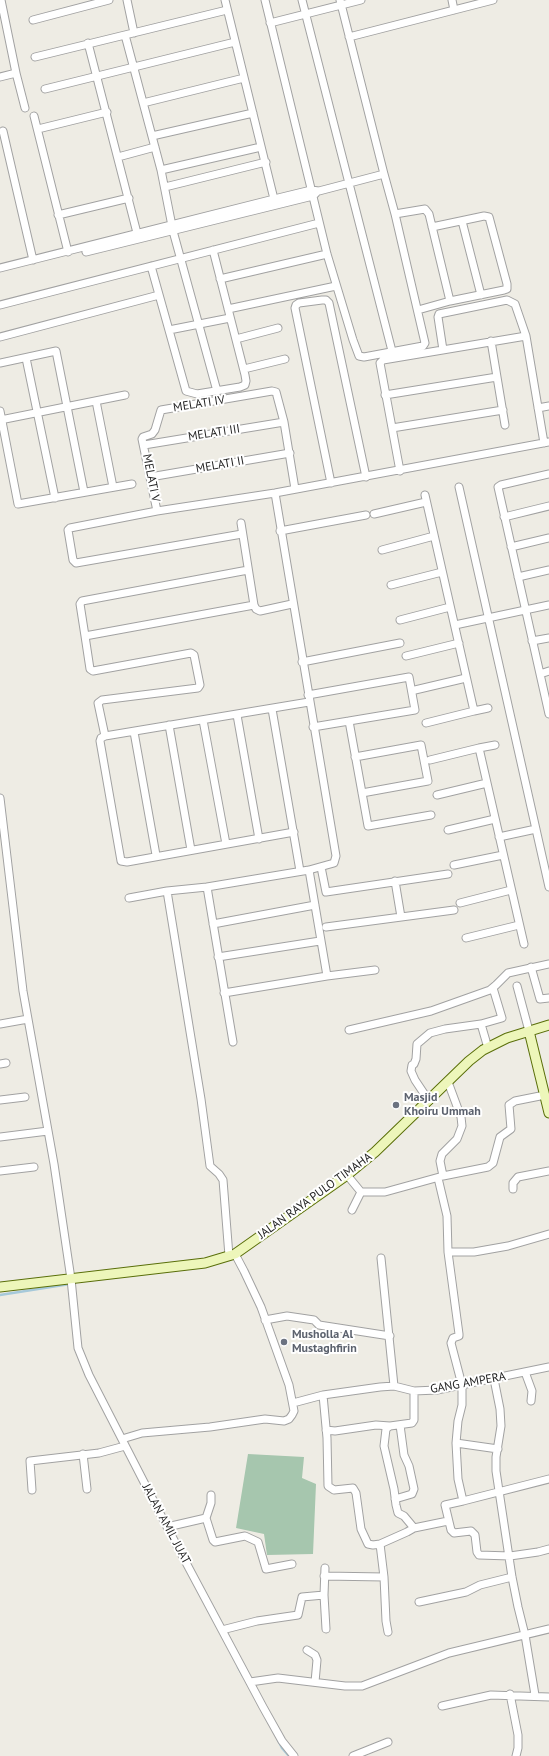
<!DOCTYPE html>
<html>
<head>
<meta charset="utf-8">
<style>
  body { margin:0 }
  canvas { display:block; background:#eeece4 }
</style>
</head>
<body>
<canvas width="549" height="1756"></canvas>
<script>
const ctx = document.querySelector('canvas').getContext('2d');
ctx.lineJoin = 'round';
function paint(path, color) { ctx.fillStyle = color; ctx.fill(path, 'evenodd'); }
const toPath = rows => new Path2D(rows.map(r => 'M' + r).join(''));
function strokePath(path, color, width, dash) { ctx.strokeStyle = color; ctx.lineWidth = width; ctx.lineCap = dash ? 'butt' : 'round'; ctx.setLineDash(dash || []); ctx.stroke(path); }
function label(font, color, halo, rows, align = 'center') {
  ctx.font = font + ' "PT Sans",sans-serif'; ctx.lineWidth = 4; ctx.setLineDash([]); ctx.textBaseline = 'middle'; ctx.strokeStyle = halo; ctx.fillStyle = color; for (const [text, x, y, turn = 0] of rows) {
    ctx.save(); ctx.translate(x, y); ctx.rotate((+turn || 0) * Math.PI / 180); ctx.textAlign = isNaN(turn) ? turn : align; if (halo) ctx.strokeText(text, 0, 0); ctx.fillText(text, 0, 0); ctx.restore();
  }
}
paint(toPath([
  [248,1454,304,1457,302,1478,316,1484,313,1554,267,1555,264,1534,236,1528]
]), '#a6c6ae');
strokePath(toPath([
  [0,1295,70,1284],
  [238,1667,243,1676],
  [278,1740,282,1748,289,1756]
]), '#a6c9da', 2.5);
const street = toPath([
  [127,0,134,33],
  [225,0,274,199],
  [265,0,327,254,353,340,359,356,364,357,423,346,425,343,395,214,384,174],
  [302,0,392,351],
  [452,0,454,10],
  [33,20,109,0],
  [270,23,361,0],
  [125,35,161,170,173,231,217,391],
  [349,37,493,0],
  [88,43,137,233],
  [35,57,227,10],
  [16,73,25,108],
  [0,77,16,73,1,0],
  [45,89,235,42],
  [143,103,244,78],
  [34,116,68,252],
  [38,129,107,112],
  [3,131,33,260],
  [152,136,253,113],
  [118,157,155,147],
  [161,170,261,147],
  [165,187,266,162],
  [395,214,425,209,429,214,450,301,418,310],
  [58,215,129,198],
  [462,221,481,295],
  [432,227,484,216,489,217,507,284,507,289,504,290,450,301],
  [86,252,313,196,316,193],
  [151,266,186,391,197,394,240,387,245,385,246,381,245,375,213,250],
  [0,268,274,199,311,190,319,191,384,174,340,0],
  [220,279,327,254],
  [0,305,319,223],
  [228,309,336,286],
  [169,330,230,318],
  [526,336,544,443],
  [0,337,159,295],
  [236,339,278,328],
  [491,341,505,425],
  [26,358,55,498],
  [0,363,56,351,84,492],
  [244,369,285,359],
  [385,395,497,377],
  [96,401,113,487],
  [538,408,549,406],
  [0,411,18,504,132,484],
  [0,420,125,395],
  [392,428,503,410],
  [144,445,284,422],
  [400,471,380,363,383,360,526,336,515,304,507,300,439,314,438,317,443,350],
  [549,474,501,485,498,487,549,714],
  [150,477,290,453],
  [331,483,295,308,296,305,299,303,322,300,326,300,329,303,366,477],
  [459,487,549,887],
  [425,495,474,711,488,708],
  [157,511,142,439,143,437,152,434,155,430,161,410,272,391,276,392,284,422,295,489],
  [374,514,426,502],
  [504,517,549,506],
  [241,523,254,605,256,609,260,611,292,604],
  [280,531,366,515],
  [242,534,76,563,73,560,68,530,70,528,157,511,275,493,549,442],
  [511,547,549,538],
  [382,550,434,536],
  [248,570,82,601,80,604,85,636,254,605],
  [518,577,549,570],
  [391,585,442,572],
  [400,620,450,607],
  [455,625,549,605],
  [85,636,90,669,93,671,191,653,194,655,200,685,198,688,102,700,98,703,105,736],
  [532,641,549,638],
  [406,656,459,643],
  [302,662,400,643],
  [540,674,549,671],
  [415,690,466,678],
  [308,695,409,677,415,710,313,727],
  [272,709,300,871],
  [237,715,259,839],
  [203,720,226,844],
  [349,721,368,826,431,815],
  [426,723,474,711],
  [169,725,191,850],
  [134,732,156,855],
  [479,748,495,745],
  [355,757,421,745,428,781,362,793],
  [430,760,479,748,524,944],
  [437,795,487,783],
  [0,798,23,991,54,1164,71,1279,78,1348,89,1375,167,1527,263,1707,282,1741,294,1756],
  [448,830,495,819],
  [294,832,127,862,121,861,100,741,101,738,105,736,309,702],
  [499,837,536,829],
  [454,865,503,855],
  [321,867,326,892,448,874],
  [395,881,401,917],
  [207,887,233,1042],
  [129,898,167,891],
  [460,903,511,890],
  [213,924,315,905],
  [326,927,454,910],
  [466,938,519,925],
  [218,957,320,941],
  [531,967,540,999,549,998],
  [327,976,375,970],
  [517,986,529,1031],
  [224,993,327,976,309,870],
  [0,1024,28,1019],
  [481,1024,488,1048],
  [349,1030,431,1011,490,990,496,985,508,973,549,964],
  [0,1064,6,1063],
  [0,1100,25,1097],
  [429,1101,415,1080,411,1071,412,1065,414,1064,416,1059,417,1044,430,1033,445,1029,481,1024,502,1018,493,988],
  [0,1137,48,1131],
  [0,1171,34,1167],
  [347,1175,361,1192,385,1192,443,1176,488,1167,493,1163,500,1137,511,1129,509,1105,515,1101,545,1095],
  [443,1176,440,1161,442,1154,457,1139,462,1126,461,1117,448,1082],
  [438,1178,447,1216,448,1252,459,1334,459,1336,453,1338,451,1343,462,1385,462,1405,458,1421,456,1443,498,1449],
  [513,1189,513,1183,518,1177,549,1171],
  [352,1210,361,1192],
  [448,1252,474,1252,508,1246,549,1234],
  [229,1256,223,1180,219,1174,210,1166,201,1099,167,891,207,887,309,870,334,863,336,856,275,493],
  [381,1258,394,1386],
  [265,1320,287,1316,314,1320,319,1325,390,1336],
  [525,1372,532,1391,531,1401],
  [494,1379,500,1409,501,1426,496,1457,496,1471,512,1577,518,1607,525,1635,535,1695],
  [323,1395,327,1438,328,1486,334,1490,353,1488,356,1493,361,1529,368,1544,373,1545,380,1544,384,1577,386,1621,388,1632],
  [293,1403,323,1395,380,1387,394,1386,414,1391,437,1390,549,1367],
  [326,1430,335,1431,376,1425,390,1426],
  [122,1439,142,1433,210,1427,265,1419,284,1421,289,1419,292,1415,294,1411,289,1385,261,1307,244,1271,235,1254],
  [456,1443,458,1479,463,1501,445,1505,451,1530,454,1533,471,1531,475,1535,477,1552,479,1555,510,1556,538,1552,549,1549],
  [83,1454,87,1489],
  [32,1490,30,1461,99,1453,125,1446],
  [395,1499,412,1494,414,1489,409,1466,404,1455,400,1425],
  [463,1501,549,1479],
  [206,1518,211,1503,211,1495],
  [167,1527,206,1518,213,1540,215,1542,245,1536,258,1542,266,1569,292,1564],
  [414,1528,404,1516,398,1513,396,1505,394,1489,384,1446,386,1429,390,1426,412,1423,414,1420,414,1391],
  [380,1544,407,1532,414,1528,448,1521],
  [324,1576,384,1577],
  [324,1595,326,1629],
  [419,1602,466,1592,480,1585,512,1577],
  [222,1630,257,1621,298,1615,302,1597,324,1595,325,1568],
  [307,1650,315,1655,317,1660,315,1682],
  [250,1682,278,1678,345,1686,362,1686,449,1653,549,1629],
  [510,1694,518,1735,518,1748,516,1756],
  [442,1706,491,1695,549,1697],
  [353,1756,388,1742]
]);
const secondary = toPath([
  [529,1031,549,1113],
  [0,1287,205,1263,235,1254,347,1175,375,1152,469,1061,483,1050,507,1038,549,1025]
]);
strokePath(street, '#a2a2a2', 9);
strokePath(secondary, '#5a6f0a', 11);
strokePath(street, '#fff', 7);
strokePath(secondary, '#edf6ba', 9);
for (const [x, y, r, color] of [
  [396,1105,4,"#6b7280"],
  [284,1342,4,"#6b7280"]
]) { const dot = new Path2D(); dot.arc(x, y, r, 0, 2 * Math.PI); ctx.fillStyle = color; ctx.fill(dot); strokePath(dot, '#fff', 1.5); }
label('12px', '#1e1e1e', '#fff', [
  ["MELATI IV",199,404,-9],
  ["MELATI III",214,433,-9],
  ["MELATI II",220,465,-10],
  ["MELATI V",151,478,79],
  ["JALAN RAYA PULO TIMAHA",315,1196,-36],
  ["GANG AMPERA",468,1383,-10],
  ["JALAN AMIL JUAT",166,1524,62]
]);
label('bold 12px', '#5b616d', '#fff', [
  ["Masjid",404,1098],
  ["Khoiru Ummah",404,1112],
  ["Musholla Al",292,1335],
  ["Mustaghfirin",292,1349]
], 'left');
</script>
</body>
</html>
